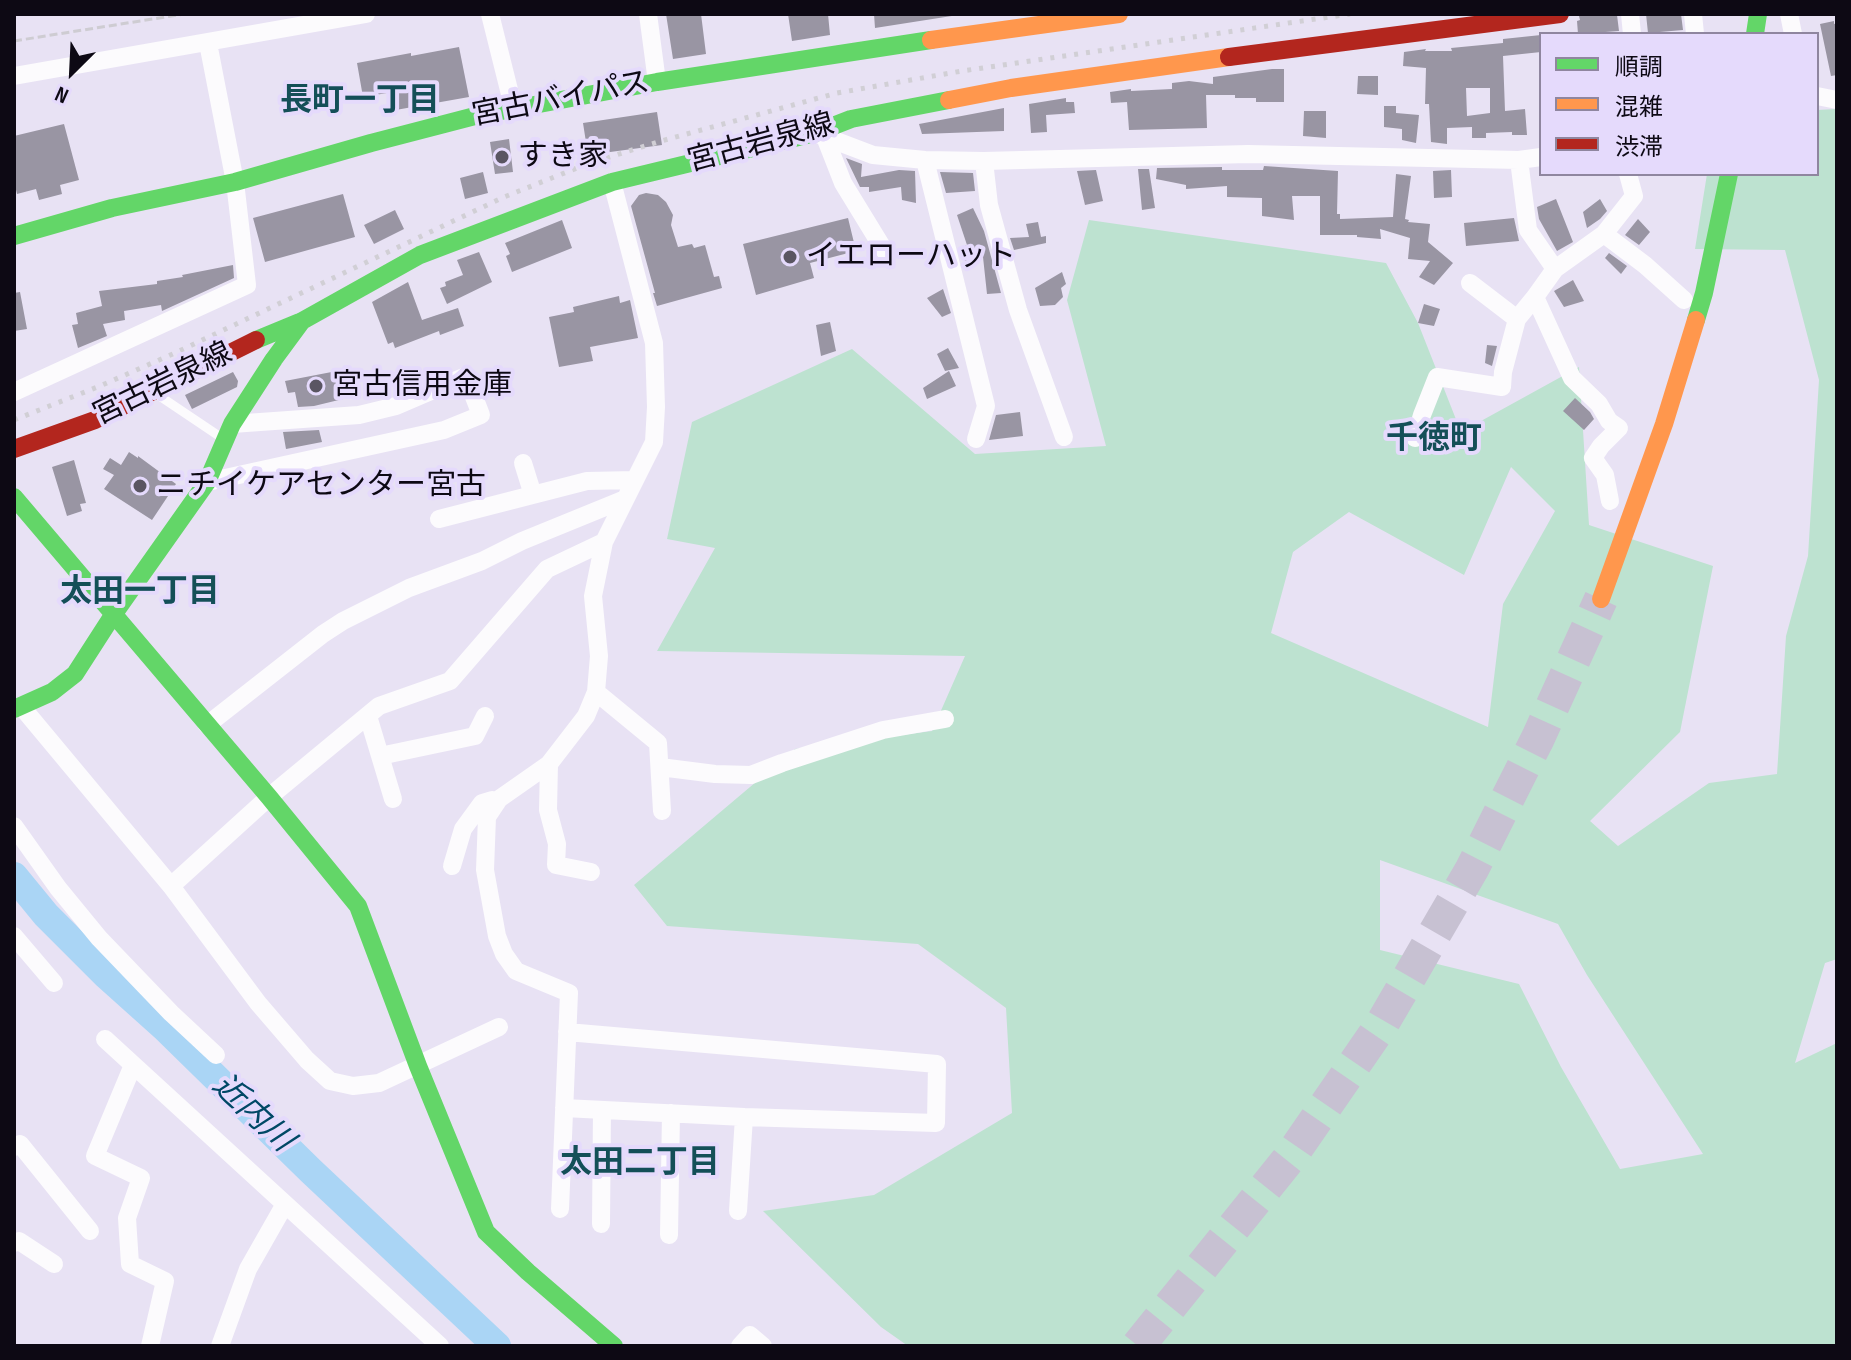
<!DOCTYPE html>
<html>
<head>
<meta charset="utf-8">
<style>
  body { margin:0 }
  #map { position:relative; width:1851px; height:1360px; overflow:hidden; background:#e8e2f4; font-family:"Sofia Sans Condensed","Noto Sans JP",sans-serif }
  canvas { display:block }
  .frame { position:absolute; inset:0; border:16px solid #0d0914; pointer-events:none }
  .legend { position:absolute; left:1539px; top:32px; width:280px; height:144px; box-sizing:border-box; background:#e5dafc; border:2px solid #8f869f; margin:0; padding:10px 14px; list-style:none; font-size:24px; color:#0d0914 }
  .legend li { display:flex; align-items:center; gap:16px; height:40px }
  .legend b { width:40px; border:2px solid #8f869f }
  .north { position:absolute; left:32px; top:32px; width:80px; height:80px; -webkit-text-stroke:6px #e5dafc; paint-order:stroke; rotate:204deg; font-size:22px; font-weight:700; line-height:32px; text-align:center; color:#0d0914 }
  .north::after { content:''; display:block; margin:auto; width:28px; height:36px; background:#0d0914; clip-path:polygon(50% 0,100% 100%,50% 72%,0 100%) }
</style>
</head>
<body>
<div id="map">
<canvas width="1851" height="1360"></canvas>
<div class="frame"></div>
<ul class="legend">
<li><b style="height:10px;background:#63d668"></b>順調</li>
<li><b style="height:10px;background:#ff974d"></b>混雑</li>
<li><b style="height:10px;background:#b3261e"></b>渋滞</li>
</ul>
<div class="north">N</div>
</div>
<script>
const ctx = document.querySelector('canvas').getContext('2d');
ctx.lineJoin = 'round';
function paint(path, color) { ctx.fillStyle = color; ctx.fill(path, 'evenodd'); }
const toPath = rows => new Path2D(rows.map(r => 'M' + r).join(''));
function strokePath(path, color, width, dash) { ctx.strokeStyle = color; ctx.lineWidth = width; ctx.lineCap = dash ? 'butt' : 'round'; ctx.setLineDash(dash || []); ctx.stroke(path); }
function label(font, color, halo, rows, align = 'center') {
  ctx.font = font + ' "Sofia Sans Condensed","Noto Sans JP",sans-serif'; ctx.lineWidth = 8; ctx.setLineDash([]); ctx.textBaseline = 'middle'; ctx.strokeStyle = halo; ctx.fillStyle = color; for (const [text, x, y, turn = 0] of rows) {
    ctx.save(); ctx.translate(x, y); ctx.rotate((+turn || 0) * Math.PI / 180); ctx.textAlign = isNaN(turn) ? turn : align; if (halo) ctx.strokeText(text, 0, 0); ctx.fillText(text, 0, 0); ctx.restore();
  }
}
paint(toPath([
  [1837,109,1837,959,1825,963,1795,1063,1837,1043,1837,1346,908,1346,881,1327,763,1211,874,1195,1012,1113,1006,1008,918,944,667,926,634,885,795,749,932,731,965,656,657,651,715,548,667,539,692,422,852,349,975,454,1106,446,1067,300,1089,220,1386,263,1418,323,1461,432,1579,367,1589,525,1713,566,1680,732,1590,821,1618,846,1709,783,1777,774,1786,636,1808,556,1819,380,1785,250,1695,249,1707,174,1817,174,1817,110],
  [1511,467,1555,511,1503,604,1488,727,1271,633,1293,552,1349,512,1464,575],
  [1380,860,1558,924,1587,975,1703,1154,1620,1169,1561,1067,1519,984,1380,950]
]), '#bde2d0');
strokePath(toPath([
  [14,876,46,915,106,975,164,1027,311,1171,497,1346]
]), '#aad5f5', 28);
paint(toPath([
  [666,14,701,14,706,54,673,59],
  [788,14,828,14,830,35,792,41],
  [874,14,958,14,958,15,875,28],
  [1593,14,1617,15,1619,31,1578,34,1577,21,1580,20,1579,16],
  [1646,14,1681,14,1683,30,1648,33],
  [1834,21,1834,24,1837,23,1837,75,1831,76,1820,24],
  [1541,35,1541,52,1503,56,1505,111,1525,109,1527,135,1512,135,1512,132,1486,133,1486,138,1472,138,1472,127,1447,128,1447,144,1431,142,1429,104,1425,104,1426,68,1403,66,1404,52,1426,49,1425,51,1452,51,1451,48,1503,43,1503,39],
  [1466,88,1490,88,1490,113,1467,116],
  [459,47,469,97,390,111,387,93,363,97,357,63,411,53,411,56],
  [1272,69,1284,69,1284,102,1256,102,1256,98,1235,98,1235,95,1206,95,1207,128,1129,130,1127,102,1111,103,1110,92,1131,89,1131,91,1172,89,1172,83,1189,81,1213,84,1213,77],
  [1358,76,1378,76,1378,95,1357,94],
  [1066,98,1066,102,1074,102,1075,113,1046,115,1047,132,1031,133,1029,104],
  [1384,106,1396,106,1396,113,1419,115,1416,143,1402,140,1402,129,1384,127],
  [1004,108,1004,131,922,134,919,124],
  [1304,111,1326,111,1326,138,1303,136],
  [657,112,662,145,588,155,583,123],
  [64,124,79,180,60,185,62,194,39,200,36,189,17,194,14,181,14,136],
  [509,139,513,172,495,174,490,142],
  [846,158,862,164,861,177,899,170,915,171,916,203,902,200,901,187,869,192,869,187,860,187],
  [1264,166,1338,171,1337,214,1340,214,1340,219,1393,217,1396,174,1411,176,1405,219,1409,220,1408,222,1430,224,1428,242,1453,263,1434,285,1419,277,1430,261,1408,259,1410,238,1380,229,1381,239,1357,237,1357,235,1320,235,1320,196,1292,196,1294,220,1262,216,1262,198,1227,197,1227,186,1186,189,1186,185,1156,179,1157,168,1222,167,1222,170,1263,170],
  [1138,169,1149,169,1155,208,1142,210],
  [1096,170,1103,201,1085,205,1077,171],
  [1451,170,1452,197,1434,198,1433,171],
  [483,172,488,193,465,199,460,178],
  [940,172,973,173,975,191,946,193],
  [646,193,658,195,666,202,673,215,671,225,678,247,692,244,694,248,705,245,714,277,719,276,722,288,657,306,653,293,655,293,631,206,639,195],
  [343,194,355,237,265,262,253,218],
  [1556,199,1573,242,1557,251,1539,219,1537,207],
  [1600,199,1607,211,1600,219,1587,228,1583,212],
  [973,208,984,231,1001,293,987,294,983,257,965,261,960,248,967,245,957,215],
  [395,210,404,229,374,244,364,225],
  [848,218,856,251,810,263,814,278,756,295,743,244],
  [1514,218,1519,241,1466,246,1464,223],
  [1638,219,1650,232,1639,245,1625,235],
  [562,220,572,248,512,272,506,256,510,254,505,243],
  [1038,222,1041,237,1046,236,1046,243,1014,250,1010,238,1029,237,1026,224],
  [479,252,492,282,447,304,440,288,446,286,445,282,463,275,457,260],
  [1609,253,1627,266,1621,274,1605,258],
  [233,265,234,278,162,311,161,305,124,311,125,320,103,324,107,336,78,348,72,325,78,324,76,313,102,306,99,291,157,284,157,281,183,277,182,275],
  [1062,272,1066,284,1061,288,1063,297,1055,305,1040,306,1035,288],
  [1573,280,1584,301,1564,307,1554,291],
  [408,282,422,320,458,308,464,326,440,335,439,331,395,348,393,342,388,344,372,302],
  [943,289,951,313,942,317,927,298],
  [20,292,27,329,14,331,14,293],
  [619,296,620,303,630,300,638,338,590,347,593,361,559,367,549,317,574,312,573,307],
  [1424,304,1440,309,1434,326,1418,323],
  [830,322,836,351,821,356,816,325],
  [1487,345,1497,346,1492,366,1485,363],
  [948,348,959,368,945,371,937,354],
  [342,370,347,398,314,406,298,407,295,392,288,393,285,381],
  [949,371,956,386,927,399,923,388],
  [233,372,238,381,237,387,192,409,185,395],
  [1575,398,1590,412,1594,419,1584,430,1563,411],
  [1020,412,1023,436,989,440,996,415],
  [319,430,322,442,286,449,283,432],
  [129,452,138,458,138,456,176,484,152,520,104,489,114,475,103,469,110,458,121,465],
  [74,460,86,503,80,504,82,511,67,516,52,467]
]), '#9995a3');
strokePath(toPath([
  [1138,1346,1291,1156,1382,1024,1472,869,1538,738,1601,599]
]), '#c7c1d2', 34, [34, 17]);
strokePath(toPath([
  [14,41,184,14]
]), '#ceccd2', 3, [8, 4]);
strokePath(toPath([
  [158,395,222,438]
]), '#fcfbfd', 9);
strokePath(toPath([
  [490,14,514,110],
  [648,14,657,82],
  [1630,14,1632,34],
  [1693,14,1695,34],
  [1789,14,1793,34],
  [14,76,366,14],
  [1817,96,1837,100],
  [815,133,873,155,925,160,984,161,1248,154,1519,160,1541,157],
  [825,137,843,183,884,250],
  [925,160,986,406,976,439],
  [1519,160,1528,230,1555,269],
  [984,161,989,205,1018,310,1064,437],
  [1604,234,1645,265,1684,300],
  [1470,283,1517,319],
  [1535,297,1572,378,1599,404,1609,421,1619,428,1601,446,1593,458,1605,475,1610,501],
  [14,392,247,285,235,182,208,43],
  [1415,438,1422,415,1437,377,1502,387,1503,372,1517,319,1535,297,1555,269,1604,234,1634,196,1628,174],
  [523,463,533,495],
  [207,482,444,430,481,415,466,376,396,406,359,415,232,424],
  [439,519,587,481,635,480],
  [596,692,658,743,662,811],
  [21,706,171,886],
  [368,716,393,799],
  [207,725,323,634,343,621,409,588,482,561,522,541,625,499],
  [380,756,475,736,485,716],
  [549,764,548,810,557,844,556,865,591,872],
  [660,767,715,774,751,775,782,763,883,730,945,719],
  [14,826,58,888,99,938,171,1013,216,1055],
  [452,866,463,829,482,803,492,800],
  [14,936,54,983],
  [499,1027,379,1083,353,1086,330,1081,307,1060,258,1003,171,886,269,797,379,706,450,681,547,569,604,542],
  [105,1039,440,1346],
  [133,1065,95,1156,141,1178,127,1218,130,1264,165,1281,150,1346],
  [564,1108,744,1117,936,1123,937,1064,567,1032],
  [14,1147,20,1144,90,1231],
  [560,1209,569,993,516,971,504,954,497,936,485,870,487,817,499,799,549,764,586,716,596,692,599,656,593,596,604,542,654,442,656,407,654,343,612,182],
  [738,1211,744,1117],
  [601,1224,602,1110],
  [669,1235,671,1113],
  [14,1243,19,1241,54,1264],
  [220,1346,248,1269,285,1204],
  [740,1346,750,1335,763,1346]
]), '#fcfbfd', 18);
strokePath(toPath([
  [1755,34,1758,14],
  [14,236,112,208,235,182,371,143,475,116,657,82,931,40],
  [1696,320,1704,293,1729,174],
  [256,340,302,321,420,255,612,182,815,133,851,119,949,100],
  [14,497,269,797,358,906,418,1066,486,1232,528,1272,614,1346],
  [14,709,52,692,75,674,113,615,207,482,232,424,274,359,302,321]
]), '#63d668', 18);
strokePath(toPath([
  [931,40,1119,14],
  [949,100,1011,88,1229,57],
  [1601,599,1664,424,1696,320]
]), '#ff974d', 18);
strokePath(toPath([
  [1229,57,1560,14],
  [14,449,95,420,256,340]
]), '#b3261e', 18);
strokePath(toPath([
  [14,420,100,386,175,353,504,197,587,164,661,141,837,93,962,71,1350,14]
]), '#d1cfd5', 5, [4, 8]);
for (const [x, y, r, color] of [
  [502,157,8,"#5a5562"],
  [790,257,8,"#5a5562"],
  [316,386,8,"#5a5562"],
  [140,486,8,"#5a5562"]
]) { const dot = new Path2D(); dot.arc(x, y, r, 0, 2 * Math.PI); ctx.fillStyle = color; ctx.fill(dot); strokePath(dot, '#e5dafc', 3); }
label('30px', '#0d0914', '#e5dafc', [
  ["宮古バイパス",561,100,-11],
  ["宮古岩泉線",761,144,-15],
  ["宮古岩泉線",163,385,-26]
]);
label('30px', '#0d0914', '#e5dafc', [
  ["すき家",518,157],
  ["イエローハット",806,257],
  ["宮古信用金庫",332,386],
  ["ニチイケアセンター宮古",156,486]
], 'left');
label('bold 32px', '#144f58', '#e5dafc', [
  ["長町一丁目",360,102],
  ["千徳町",1434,440],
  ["太田一丁目",140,593],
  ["太田二丁目",640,1164]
]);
label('italic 32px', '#004866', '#e5dafc', [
  ["近内川",252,1114,43]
]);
</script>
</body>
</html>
